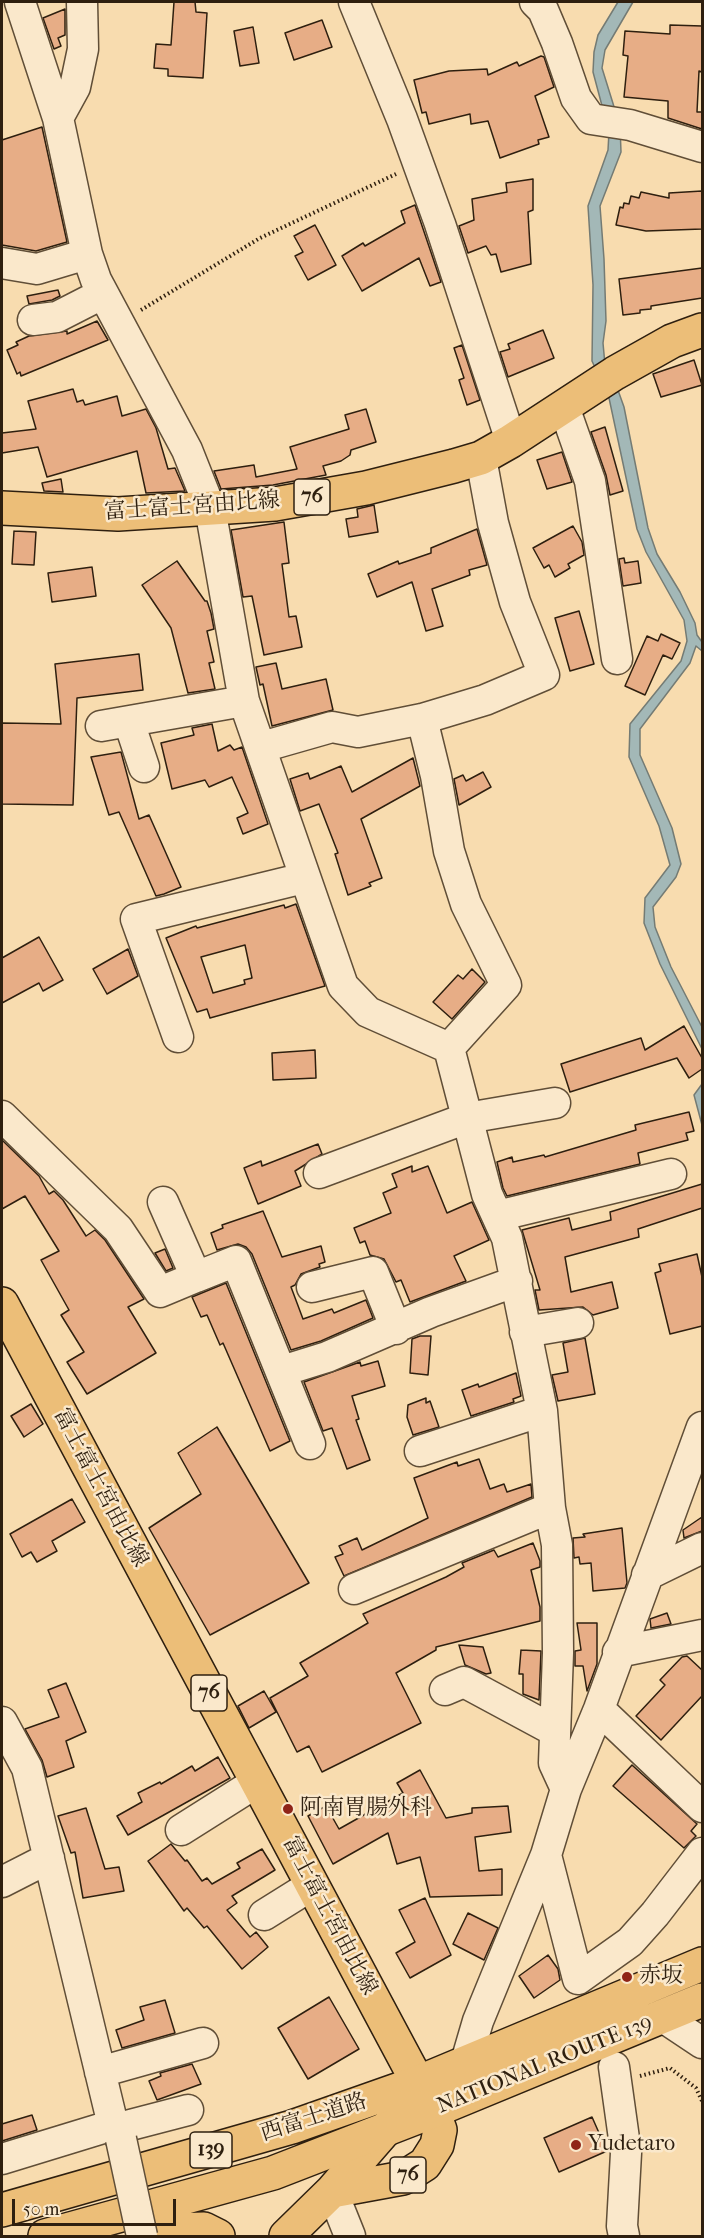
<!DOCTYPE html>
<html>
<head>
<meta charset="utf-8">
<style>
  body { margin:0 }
  #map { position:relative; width:704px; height:2238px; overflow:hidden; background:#f8dcaf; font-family:"IM FELL French Canon",serif }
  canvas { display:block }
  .frame { position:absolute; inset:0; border:3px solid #2e1f0f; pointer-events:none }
  .scale { position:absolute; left:12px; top:2199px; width:164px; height:27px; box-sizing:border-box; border:3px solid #2e1f0f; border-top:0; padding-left:8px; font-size:18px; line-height:21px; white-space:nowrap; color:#2e1f0f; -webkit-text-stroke:4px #fae8cb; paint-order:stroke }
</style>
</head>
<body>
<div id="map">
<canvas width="704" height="2238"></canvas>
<div class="frame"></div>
<div class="scale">50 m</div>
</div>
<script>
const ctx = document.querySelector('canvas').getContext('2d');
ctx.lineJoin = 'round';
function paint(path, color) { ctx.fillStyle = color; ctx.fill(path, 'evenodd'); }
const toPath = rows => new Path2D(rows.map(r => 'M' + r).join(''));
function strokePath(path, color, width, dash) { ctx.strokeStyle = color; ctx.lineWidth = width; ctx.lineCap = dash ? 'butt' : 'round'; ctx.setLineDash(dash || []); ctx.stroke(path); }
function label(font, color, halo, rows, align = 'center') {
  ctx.font = font + ' "IM FELL French Canon","Noto Serif JP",serif'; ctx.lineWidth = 5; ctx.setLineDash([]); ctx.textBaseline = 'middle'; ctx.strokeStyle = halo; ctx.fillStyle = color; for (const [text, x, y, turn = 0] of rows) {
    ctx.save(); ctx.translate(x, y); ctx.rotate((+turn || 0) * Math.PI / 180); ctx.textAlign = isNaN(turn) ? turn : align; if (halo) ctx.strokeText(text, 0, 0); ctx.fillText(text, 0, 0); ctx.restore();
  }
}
const water = toPath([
  [618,2,633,2,605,50,602,68,620,126,621,152,600,206,604,259,606,321,603,343,605,365,614,379,624,407,648,528,657,554,680,592,695,623,697,635,702,642,702,651,696,646,690,663,640,729,640,755,672,828,681,864,676,877,653,907,655,927,671,967,702,1027,702,1049,660,964,644,923,645,898,670,865,659,826,629,757,630,724,681,661,687,641,684,620,646,552,637,529,609,398,592,361,593,285,588,206,608,150,609,132,593,72,594,52,598,35,618,2],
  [702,1084,702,1125,694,1095,702,1084]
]);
paint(water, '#a3b8b7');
strokePath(water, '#747b74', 1.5);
const building = toPath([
  [174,2,195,2,196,12,207,13,203,78,168,76,168,69,154,68,156,44,171,45,174,2],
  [65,9,65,35,58,38,61,46,54,49,43,18,65,9],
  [322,20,332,47,294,60,285,33,322,20],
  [670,25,702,26,702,72,699,71,697,112,702,112,702,129,668,118,668,101,624,97,628,56,623,55,625,31,670,34,670,25],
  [253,27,259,63,240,66,234,31,253,27],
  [541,56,544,57,554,87,535,96,549,137,538,140,539,144,500,158,488,121,471,124,470,114,429,124,426,112,422,113,414,80,449,71,487,69,488,75,517,62,519,66,541,56],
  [42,127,67,242,36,251,2,245,2,140,42,127],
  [533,179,533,210,528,212,531,264,501,272,496,254,491,255,486,246,468,253,459,226,474,220,472,199,507,192,506,183,533,179],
  [702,191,702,229,646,231,616,225,620,207,623,208,624,203,629,204,631,196,639,198,641,192,669,198,669,193,702,191],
  [415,205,441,282,430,286,419,258,362,291,342,256,363,243,365,246,405,223,401,211,415,205],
  [315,225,336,265,308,280,295,256,303,252,294,236,315,225],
  [702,268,702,298,651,306,651,309,640,310,640,313,623,315,619,279,702,268],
  [58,290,60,296,52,300,29,304,27,296,58,290],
  [97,321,108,340,21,376,20,372,17,374,7,350,18,345,16,342,29,336,67,331,67,334,97,321],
  [543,330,554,358,508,377,500,352,510,349,508,344,543,330],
  [462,345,480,400,467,405,459,380,464,378,454,348,462,345],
  [694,360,702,385,661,397,653,374,694,360],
  [73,389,77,402,83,400,85,405,117,396,122,416,146,409,156,428,168,469,175,468,185,491,146,493,137,451,47,477,38,447,2,453,2,433,36,429,28,401,73,389],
  [366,409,376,442,351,450,350,455,341,461,323,466,326,475,273,485,221,489,214,471,254,465,256,477,297,469,290,447,349,429,345,415,366,409],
  [605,427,623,491,610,495,606,475,591,432,605,427],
  [562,452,572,482,547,489,537,460,562,452],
  [61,479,63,492,44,491,42,483,61,479],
  [374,505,378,532,349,537,346,519,358,517,357,509,374,505],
  [284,522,289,563,282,564,289,617,296,616,302,647,264,655,252,596,243,597,231,530,284,522],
  [573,526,582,542,584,555,568,564,570,568,555,577,549,565,544,568,533,548,573,526],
  [477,529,487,565,469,570,470,575,432,589,443,626,426,631,412,582,377,597,368,574,398,561,399,564,431,553,431,548,477,529],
  [14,531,36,532,34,565,12,564,14,531],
  [624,558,625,563,638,561,641,583,623,586,619,559,624,558],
  [177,561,205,601,207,601,211,613,214,629,207,631,214,662,209,663,215,689,188,693,171,628,142,585,177,561],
  [92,567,96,596,52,602,48,573,92,567],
  [579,611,594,664,570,671,555,618,579,611],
  [661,634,680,643,672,659,663,655,645,695,625,686,647,636,658,641,661,634],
  [139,654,143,690,77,698,73,805,2,804,2,723,61,724,55,664,139,654],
  [276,663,282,689,326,679,333,710,272,726,263,684,260,685,256,667,276,663],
  [212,724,218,751,230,745,234,750,242,747,268,824,243,834,237,818,248,813,232,777,209,787,205,780,172,789,161,743,194,735,192,728,212,724],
  [121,752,139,819,149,815,181,887,164,894,156,896,119,812,109,815,91,757,121,752],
  [413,758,420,786,361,819,382,878,369,883,371,886,348,895,335,854,338,853,319,804,300,811,290,779,308,773,310,779,341,766,352,792,413,758],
  [483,772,491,787,459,805,454,779,463,775,466,781,483,772],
  [296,904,325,986,210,1018,207,1009,197,1012,166,938,196,926,197,928,284,905,285,908,296,904],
  [245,945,252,978,244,980,245,984,213,993,201,957,245,945],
  [39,937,63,980,43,991,39,983,2,1003,2,958,39,937],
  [128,949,138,976,107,994,93,969,128,949],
  [472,969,485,982,452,1019,433,1002,458,975,463,979,472,969],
  [684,1026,702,1058,702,1069,689,1078,677,1058,570,1092,561,1064,641,1038,645,1050,684,1026],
  [315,1050,316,1078,273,1080,272,1053,315,1050],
  [689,1112,694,1131,686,1133,688,1140,638,1153,640,1164,507,1196,503,1188,497,1162,512,1157,513,1162,544,1155,545,1157,636,1130,635,1125,689,1112],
  [2,1140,39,1176,49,1194,54,1191,63,1200,86,1236,95,1230,105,1240,144,1299,128,1307,156,1353,87,1394,67,1362,84,1352,61,1315,69,1310,41,1260,59,1251,25,1196,2,1209,2,1140],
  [318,1144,322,1154,295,1171,301,1186,258,1204,244,1168,261,1161,262,1166,318,1144],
  [412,1166,412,1172,428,1166,447,1213,472,1202,489,1240,454,1256,466,1281,410,1302,401,1280,396,1282,384,1259,370,1255,365,1241,360,1243,354,1228,391,1213,383,1193,397,1187,392,1174,412,1166],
  [702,1184,702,1208,638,1229,639,1237,565,1257,571,1292,612,1282,618,1308,593,1315,583,1307,539,1310,535,1290,540,1290,522,1230,569,1218,572,1230,611,1220,610,1212,702,1184],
  [263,1211,282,1257,321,1246,325,1262,319,1264,320,1267,301,1274,295,1285,291,1287,303,1319,332,1309,334,1313,366,1300,373,1318,321,1341,291,1350,252,1254,246,1247,238,1244,217,1250,211,1233,223,1228,222,1225,263,1211],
  [165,1249,173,1268,166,1271,155,1253,165,1249],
  [697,1254,702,1277,702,1326,670,1334,655,1273,661,1271,659,1264,697,1254],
  [226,1283,290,1441,270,1451,223,1343,220,1345,207,1315,201,1317,192,1297,226,1283],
  [420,1336,431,1336,428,1375,410,1373,412,1339,420,1336],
  [585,1338,595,1394,558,1401,552,1375,568,1372,563,1343,585,1338],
  [378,1361,385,1386,352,1396,359,1419,356,1420,370,1460,347,1469,332,1428,323,1431,304,1382,360,1362,361,1366,378,1361],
  [516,1373,521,1396,513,1399,514,1402,471,1416,462,1390,478,1384,479,1387,516,1373],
  [426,1398,426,1403,430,1401,439,1427,413,1435,407,1417,408,1405,426,1398],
  [31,1404,43,1424,24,1437,11,1416,31,1404],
  [217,1427,309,1583,210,1635,149,1528,201,1494,178,1453,217,1427],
  [479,1459,490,1489,504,1484,507,1492,531,1484,532,1497,344,1576,335,1557,343,1554,339,1546,357,1538,362,1550,428,1518,414,1478,457,1462,458,1466,479,1459],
  [72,1499,85,1522,52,1541,57,1551,37,1562,31,1552,22,1557,10,1534,72,1499],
  [702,1517,702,1531,684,1538,683,1530,702,1517],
  [622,1528,627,1583,625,1588,593,1591,591,1563,580,1564,579,1557,574,1558,573,1538,585,1537,583,1534,622,1528],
  [533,1543,540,1561,540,1567,531,1570,540,1607,540,1621,436,1647,436,1650,396,1673,421,1723,322,1772,309,1746,297,1752,270,1698,308,1676,300,1663,368,1623,363,1614,446,1577,464,1567,462,1563,494,1550,498,1557,533,1543],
  [667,1613,671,1624,651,1628,650,1619,667,1613],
  [577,1623,597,1623,597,1664,587,1691,583,1666,575,1666,575,1651,581,1650,577,1623],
  [459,1645,483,1647,491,1673,486,1674,465,1665,459,1645],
  [521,1650,541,1651,539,1700,523,1694,523,1674,519,1674,521,1650],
  [687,1656,702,1670,702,1696,661,1740,636,1716,665,1685,660,1680,682,1657,687,1656],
  [66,1683,86,1732,66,1741,74,1767,47,1777,42,1760,25,1729,59,1717,48,1690,66,1683],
  [264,1691,276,1712,249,1728,238,1706,264,1691],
  [218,1757,230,1778,128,1835,117,1816,142,1802,138,1793,160,1782,161,1784,192,1766,195,1771,218,1757],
  [632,1765,697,1824,691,1831,696,1836,684,1848,613,1786,632,1765],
  [420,1770,446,1818,472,1813,472,1808,508,1806,511,1832,475,1837,479,1871,502,1869,502,1895,430,1897,420,1857,397,1864,388,1833,333,1864,308,1816,326,1806,339,1829,403,1793,397,1783,420,1770],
  [86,1808,105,1869,119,1867,124,1891,83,1898,75,1852,71,1853,58,1816,86,1808],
  [171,1844,185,1861,187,1860,202,1881,207,1878,212,1884,240,1868,237,1863,262,1849,275,1870,232,1896,237,1903,227,1910,250,1937,256,1932,268,1947,242,1969,207,1926,204,1928,187,1908,184,1911,148,1861,171,1844],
  [425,1898,451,1955,410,1978,396,1953,415,1942,399,1910,425,1898],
  [468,1913,498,1928,484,1960,453,1944,468,1913],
  [548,1955,558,1969,560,1980,534,1998,519,1976,548,1955],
  [329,1997,359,2049,308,2079,278,2028,329,1997],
  [165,2000,175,2033,122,2048,116,2030,144,2020,140,2007,165,2000],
  [192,2064,201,2084,157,2100,149,2081,161,2076,160,2073,192,2064],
  [32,2115,37,2130,2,2141,2,2124,32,2115],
  [592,2117,607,2151,559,2172,544,2138,592,2117]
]);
paint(building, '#e7ad86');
strokePath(building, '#2e1f0f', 1.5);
const minor = toPath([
  [20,2,58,118,87,254,96,280,187,450,210,508,244,701,343,986,368,1012,449,1048,487,1194,507,1238,542,1411,550,1508,557,1545,558,1653,554,1763,566,1789],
  [354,2,402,119,440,224,511,441],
  [535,2,543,10,557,43,576,98,591,119,630,125,702,147],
  [58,118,75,87,83,49,82,2],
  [2,263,37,269,87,254],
  [33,320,57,317,102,294],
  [564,407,590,481,617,659],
  [422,719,436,776,449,851,466,904,506,985,449,1048],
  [129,722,144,767],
  [101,726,244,701],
  [262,747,332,727,358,732,422,719,485,700,544,675,515,602,493,523,481,458],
  [178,1037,136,919,304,878],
  [2,1116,118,1229,160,1292,196,1277],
  [319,1173,467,1118,555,1103],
  [163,1202,196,1277,236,1261,310,1444],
  [497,1216,671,1174],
  [312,1287,373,1272,396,1329],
  [525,1332,578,1323],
  [282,1371,327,1357,431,1312,517,1281],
  [420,1451,542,1411],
  [647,1575,702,1548],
  [354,1589,550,1508],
  [618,1652,702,1635],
  [445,1690,464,1682,555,1731],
  [599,1709,702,1807],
  [2,1722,27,1768,113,2125,121,2139],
  [181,1830,257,1782],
  [546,1855,578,1979,630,1942,655,1914,702,1853],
  [2,1882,49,1858],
  [264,1915,312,1885],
  [663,2017,702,2043],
  [466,2062,478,2021,546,1855,566,1789,599,1709,702,1427],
  [614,2067,626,2153,622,2226,624,2236],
  [100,2072,203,2043],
  [115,2129,188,2110],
  [2,2159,113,2125],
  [332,2191,350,2236]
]);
const major = toPath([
  [2,508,118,514,275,504,366,488,454,466,481,458,511,441,615,373,672,341,702,330],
  [2,1304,433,2111,440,2130,437,2145,425,2164,403,2178,332,2191],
  [286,2236,332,2191,392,2122]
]);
const highway = toPath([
  [2,2210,292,2127,417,2083,702,1964],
  [45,2236,273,2173,433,2111,702,2000],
  [144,2236,175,2230,204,2229,218,2236]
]);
strokePath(minor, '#604e37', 33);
strokePath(major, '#2e1f0f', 36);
strokePath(highway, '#2e1f0f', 36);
strokePath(toPath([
  [141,310,260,238,396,174],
  [640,2076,670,2068,696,2088,702,2101]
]), '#2e1f0f', 4, [1.5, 3]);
strokePath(minor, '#fae8cb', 30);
strokePath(major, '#ecbe78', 33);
strokePath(highway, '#ecbe78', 33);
const minorBridge = toPath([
  [121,2139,142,2236]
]);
strokePath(minorBridge, '#604e37', 33, []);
strokePath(minorBridge, '#fae8cb', 30);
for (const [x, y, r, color] of [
  [288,1809,6,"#8f2418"],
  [627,1977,6,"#8f2418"],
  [576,2145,6,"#8f2418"]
]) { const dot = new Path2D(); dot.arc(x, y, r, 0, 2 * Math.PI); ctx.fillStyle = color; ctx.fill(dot); strokePath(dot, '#fae8cb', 2); }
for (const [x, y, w] of [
  [312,497,36],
  [209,1693,36],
  [211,2150,42],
  [408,2175,36]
]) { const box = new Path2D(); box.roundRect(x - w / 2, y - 18, w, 36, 4.5); ctx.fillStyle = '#fae8cb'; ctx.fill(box); strokePath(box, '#2e1f0f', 1.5); }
label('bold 21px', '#2e1f0f', null, [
  ["76",312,497],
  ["76",209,1693],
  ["139",211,2150],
  ["76",408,2175]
]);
label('22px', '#2e1f0f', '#fae8cb', [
  ["富士富士宮由比線",192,507,-4],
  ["富士富士宮由比線",100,1488,62],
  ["富士富士宮由比線",329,1916,62],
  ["NATIONAL ROUTE 139",545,2065,-22],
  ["西富士道路",314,2118,-18]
]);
label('22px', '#2e1f0f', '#fae8cb', [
  ["阿南胃腸外科",300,1809],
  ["赤坂",639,1977],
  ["Yudetaro",588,2145]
], 'left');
</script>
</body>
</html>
